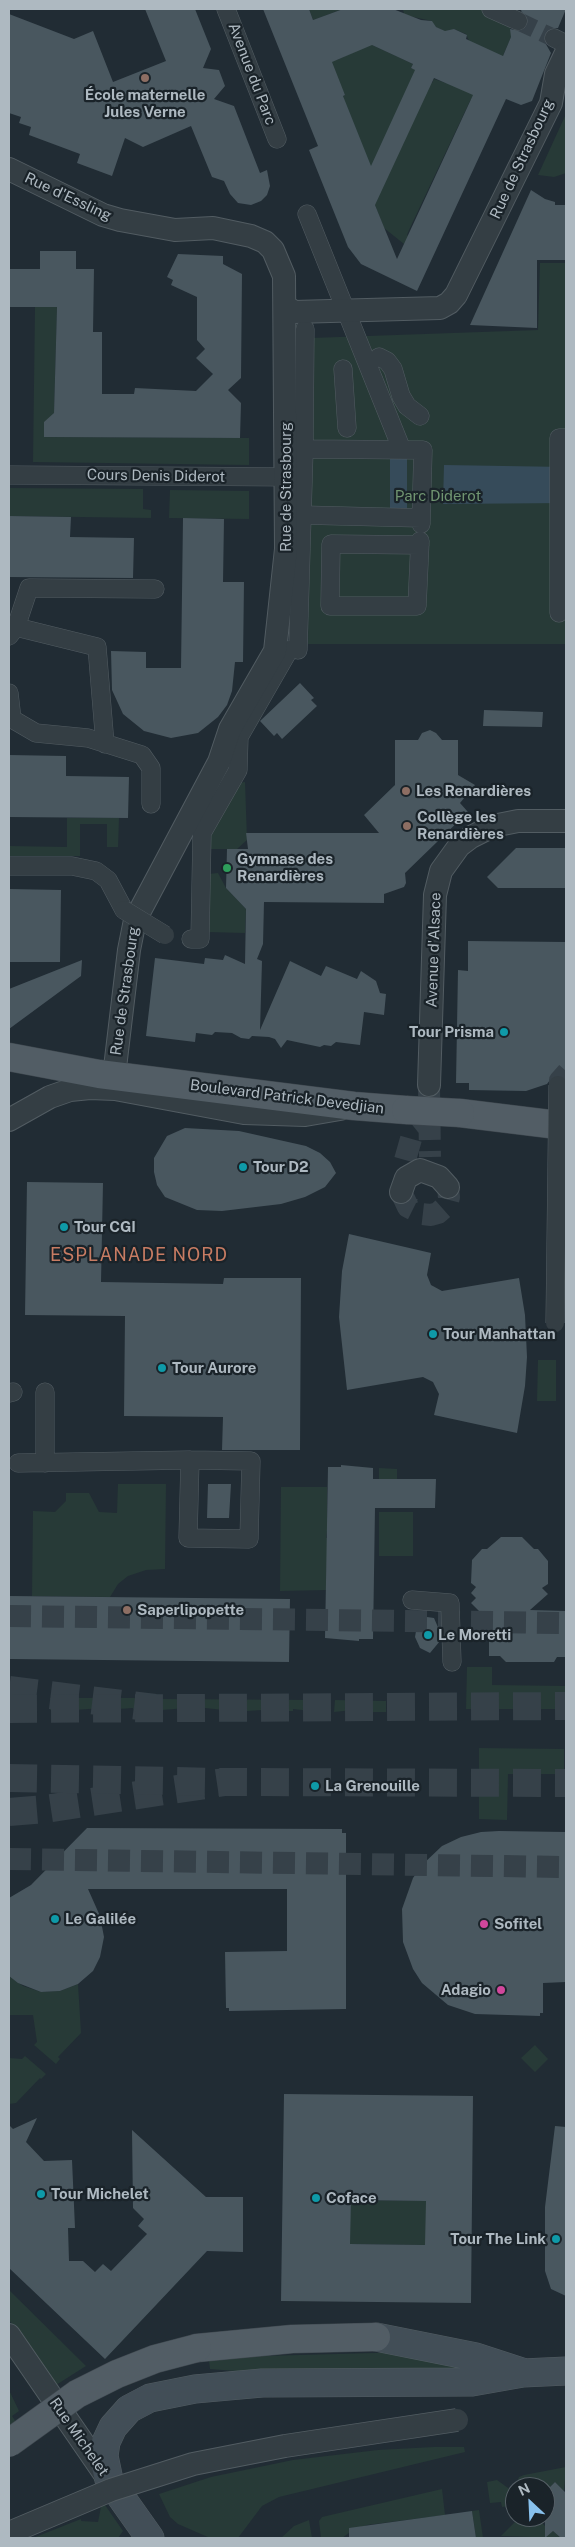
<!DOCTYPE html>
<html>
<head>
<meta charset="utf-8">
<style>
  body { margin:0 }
  #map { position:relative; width:575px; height:2547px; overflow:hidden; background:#212c34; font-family:"Public Sans",sans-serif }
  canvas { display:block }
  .frame { position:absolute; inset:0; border:10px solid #aeb9c1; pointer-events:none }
  .north { position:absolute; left:505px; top:2477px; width:50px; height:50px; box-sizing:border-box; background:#1a2329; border:1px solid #555f66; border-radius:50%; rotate:335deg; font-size:14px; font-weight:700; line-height:20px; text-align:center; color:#aeb9c1 }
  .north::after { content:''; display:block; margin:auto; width:18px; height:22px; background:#88c1ed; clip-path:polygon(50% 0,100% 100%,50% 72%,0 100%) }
</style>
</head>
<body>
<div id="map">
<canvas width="575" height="2547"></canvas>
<div class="frame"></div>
<div class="north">N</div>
</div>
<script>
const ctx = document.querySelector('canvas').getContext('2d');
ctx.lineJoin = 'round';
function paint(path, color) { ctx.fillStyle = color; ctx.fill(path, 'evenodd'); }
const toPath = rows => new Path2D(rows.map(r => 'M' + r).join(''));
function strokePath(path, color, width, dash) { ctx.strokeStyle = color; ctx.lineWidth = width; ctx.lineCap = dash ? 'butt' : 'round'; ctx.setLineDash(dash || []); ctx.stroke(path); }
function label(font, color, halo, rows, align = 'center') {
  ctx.font = font + ' "Public Sans",sans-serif'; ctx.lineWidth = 4.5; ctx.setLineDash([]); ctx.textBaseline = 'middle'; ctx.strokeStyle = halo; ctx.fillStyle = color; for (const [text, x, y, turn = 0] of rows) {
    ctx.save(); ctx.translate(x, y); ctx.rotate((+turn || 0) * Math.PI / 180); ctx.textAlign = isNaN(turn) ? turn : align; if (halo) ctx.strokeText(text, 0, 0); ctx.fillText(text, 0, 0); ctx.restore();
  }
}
paint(toPath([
  [309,9,343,9,313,20],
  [403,9,518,9,510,29,512,35,502,58,469,41,466,34,454,29,449,33,433,26,432,21,404,15],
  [370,44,413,64,411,68,420,72,418,76,432,83,434,79,446,83,449,76,480,87,470,101,409,230,407,235,410,237,404,244,384,228,364,177,343,96,345,95,327,59,337,60],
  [566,114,566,173,554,177,538,175],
  [540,263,566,263,566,644,308,644,311,338,538,330],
  [35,307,57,307,54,413,44,437,249,438,249,465,33,462],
  [9,488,143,489,143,509,151,510,151,518,9,516],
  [170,490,249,491,249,519,169,518],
  [245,782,247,840,237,849,210,849,209,832,237,783],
  [67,818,119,818,118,847,107,847,107,824,80,824,80,856,9,856,9,846,67,847],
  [218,873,226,888,246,909,245,933,207,932,208,874],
  [538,1360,556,1360,556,1401,537,1401],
  [379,1468,397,1469,397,1497,379,1497],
  [118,1484,166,1484,165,1569,146,1570,128,1576,118,1584,110,1597,32,1596,33,1511,55,1512,66,1501,66,1493,89,1493,99,1512,117,1513],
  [281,1487,327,1487,327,1518,329,1518,326,1538,329,1538,326,1580,328,1581,328,1590,280,1591],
  [379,1512,413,1512,413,1556,379,1556],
  [467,1667,492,1667,492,1685,565,1686,565,1709,466,1709],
  [50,1698,146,1698,146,1710,134,1710,133,1708,103,1710,103,1708,74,1710,73,1707,50,1710],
  [162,1699,320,1700,320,1712,293,1709,293,1711,278,1711,278,1709,247,1711,247,1708,234,1708,233,1711,205,1708,204,1711,188,1710,187,1708,162,1710],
  [335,1700,386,1701,386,1712,363,1712,362,1709,334,1712],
  [479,1748,564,1749,564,1774,508,1774,507,1820,479,1819],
  [9,1976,23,1986,41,1992,60,1991,78,1984,81,2033,58,2057,60,2059,56,2064,34,2045,37,2042,33,2015,9,2015],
  [535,2045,548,2059,535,2072,521,2058],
  [25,2056,46,2074,41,2079,40,2078,16,2103,9,2104,9,2058,22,2059],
  [351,2200,426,2201,427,2245,348,2244],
  [9,2290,86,2366,56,2385,9,2320],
  [413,2352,473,2368,415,2370,248,2372,210,2369,209,2361,261,2356],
  [9,2390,19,2411,12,2416,16,2422,9,2427],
  [434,2447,464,2447,465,2452,279,2497,262,2506,238,2538,210,2538,178,2524,170,2517,159,2494,211,2477,293,2460,378,2450],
  [566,2467,564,2491,555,2482,545,2492,545,2487,520,2487,517,2482,519,2477,524,2475],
  [497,2480,515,2493,515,2505,502,2507,501,2502,490,2503,487,2482],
  [442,2489,445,2515,367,2525,353,2530,342,2538,321,2538,319,2521,322,2517],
  [105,2505,123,2531,118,2538,33,2538,81,2519,81,2521,98,2522,101,2507],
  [479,2510,483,2538,476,2538,472,2511],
  [520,2517,536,2517,551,2532,553,2531,561,2538,501,2536],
  [309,2520,312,2538,281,2538,294,2526]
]), '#273a37');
paint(toPath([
  [390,455,407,455,407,513,390,513],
  [444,465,566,467,566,503,443,504]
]), '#364b5a');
paint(toPath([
  [145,9,195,9,211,49,203,68,219,70,225,86,214,99,234,106,260,173,267,170,270,186,267,195,261,201,251,205,238,203,230,194,224,181,212,177,191,126,143,147,125,138,112,176,77,163,80,154,29,135,31,127,19,123,21,117,9,113,9,14,74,39,93,31,113,82,166,61],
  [263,9,309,9,313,20,343,9,393,9,421,20,432,21,436,27,445,31,454,29,467,35,466,39,503,56,511,37,510,29,520,31,528,25,528,19,521,11,522,9,566,9,558,28,549,29,544,34,543,39,551,53,532,101,521,105,506,99,417,291,361,264,348,247,309,150,318,146],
  [372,45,413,64,411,68,415,70,371,166,343,96,345,95,332,62],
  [434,78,473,95,397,259,375,205],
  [531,190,545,199,555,202,555,205,566,205,566,260,537,260,537,328,470,325],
  [40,251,76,251,76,269,94,269,93,332,102,332,102,394,134,394,135,388,196,391,213,374,196,358,205,349,197,340,197,297,171,285,173,280,167,277,178,254,223,256,223,264,242,274,241,378,228,390,241,403,240,438,44,437,44,422,54,413,57,307,9,307,9,269,40,269],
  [9,516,71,517,70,537,134,538,133,578,9,577],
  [183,518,224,519,223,582,244,582,243,662,235,662,232,691,227,705,218,717,198,733,171,738,144,731,123,714,112,690,111,651,146,652,146,668,181,668],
  [300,683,314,698,311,700,317,706,282,739,277,733,274,736,260,721],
  [484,710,543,712,542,727,483,726],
  [430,730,436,733,442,740,458,740,458,775,475,785,460,803,468,812,405,873,406,883,404,887,384,894,384,903,264,902,263,944,257,959,262,961,260,1030,290,961,321,976,326,966,357,979,361,971,376,981,380,993,386,994,384,1015,364,1012,360,1045,336,1042,331,1046,324,1045,320,1047,287,1040,281,1048,275,1039,269,1037,252,1036,249,1039,241,1038,232,1033,215,1032,212,1035,196,1033,195,1042,146,1036,155,958,204,964,205,958,223,960,225,955,245,964,246,909,226,888,227,849,248,849,246,833,379,833,364,815,395,785,395,740,418,740,422,733],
  [9,755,66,756,66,776,129,777,128,818,9,817],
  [516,848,566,848,566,888,498,888,487,877],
  [9,889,61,890,60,962,9,962],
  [468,941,566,942,566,1079,559,1074,553,1076,547,1084,526,1091,469,1090,469,1083,456,1083,458,970,468,971],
  [82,960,81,976,9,1029,9,989],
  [185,1128,239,1131,306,1146,320,1153,330,1162,336,1173,325,1187,305,1197,281,1204,222,1211,197,1210,165,1197,157,1185,154,1172,154,1158,167,1136],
  [27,1182,103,1183,101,1282,223,1284,224,1278,301,1278,300,1450,222,1450,223,1417,124,1416,125,1316,25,1315],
  [349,1234,431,1253,427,1275,431,1285,442,1291,519,1278,525,1315,527,1357,525,1386,517,1433,434,1415,439,1394,433,1382,423,1377,347,1390,339,1317,342,1271],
  [341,1465,373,1468,373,1479,436,1479,435,1508,375,1508,373,1639,359,1639,359,1641,325,1638,328,1467,341,1467],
  [208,1484,231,1484,229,1518,207,1518],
  [501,1537,522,1537,534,1549,538,1549,548,1561,548,1584,542,1588,548,1594,530,1610,566,1611,566,1657,557,1657,554,1662,506,1662,500,1656,489,1656,489,1621,471,1603,476,1598,471,1593,476,1587,471,1583,472,1560,482,1549,487,1549],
  [9,1596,290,1599,289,1662,9,1659],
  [427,1617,434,1618,440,1632,440,1641,430,1653,420,1648,415,1637,417,1625],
  [87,1828,342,1829,342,1833,346,1833,346,2009,229,2011,229,2008,226,2008,225,1952,287,1951,287,1889,88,1889,100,1916,104,1937,100,1957,93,1971,78,1984,60,1991,41,1992,18,1983,9,1976,9,1898,31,1885],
  [499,1831,566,1832,566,1982,543,1983,543,2013,540,2013,540,2016,475,2014,448,2005,422,1983,413,1969,403,1942,402,1909,413,1878,422,1865,442,1846,461,1837,481,1832],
  [284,2094,473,2096,471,2303,281,2301],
  [351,2200,426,2201,425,2245,350,2244],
  [37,2118,26,2142,44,2161,72,2160,75,2228,68,2228,69,2261,83,2261,95,2272,103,2264,111,2271,147,2234,138,2226,144,2219,133,2208,132,2130,206,2197,243,2197,243,2252,207,2251,105,2359,9,2268,9,2125,13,2129],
  [555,2126,566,2127,566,2296,551,2289,545,2271,545,2207],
  [555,2482,566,2493,566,2538,561,2538,553,2531,545,2538,545,2492],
  [472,2511,476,2538,349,2538,349,2528]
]), '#49575f');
strokePath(toPath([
  [518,21,554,38],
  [558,1085,558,1080,566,1071]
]), '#364149', 18, [18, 9]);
strokePath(toPath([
  [429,1085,430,1157],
  [405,1160,413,1132,428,1120],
  [401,1192,408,1207,422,1214,431,1215,438,1213,447,1205,449,1197,448,1187],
  [9,1616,566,1623],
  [9,1859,566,1867]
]), '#364149', 22, [22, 11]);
strokePath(toPath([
  [9,1690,155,1708],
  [9,1812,45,1809,225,1782]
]), '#364149', 28, [28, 14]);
strokePath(toPath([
  [9,1709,566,1706],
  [9,1778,225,1782,566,1783]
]), '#364149', 28, [28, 14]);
const pedestrian = toPath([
  [226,9,277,139],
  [491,9,518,21],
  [554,38,566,44],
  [307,214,402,450],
  [379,357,387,361,393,369,401,396,407,406,420,416],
  [343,369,347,428],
  [304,449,423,450,421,524],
  [9,475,297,477],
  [302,515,421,518],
  [420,545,331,544,330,606,417,606,420,541],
  [559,613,559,438,566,438],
  [16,627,97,647,105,744],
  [9,636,16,627,29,588,155,589],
  [298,650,304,449,305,329],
  [9,693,12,719,36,733,88,738,142,755,151,768,151,804],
  [9,866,72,866,96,871,108,880,124,910],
  [191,939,200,939,202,833,238,770,239,737,289,650],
  [45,1392,45,1463],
  [9,1393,13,1392],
  [190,1460,251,1461,249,1539,188,1538,190,1460],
  [18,1463,190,1460],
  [412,1600,450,1603,452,1662]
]);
const minor = toPath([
  [9,169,103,215,120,220,175,230,213,228,251,236,265,242,273,250,284,276,286,549,275,651,230,729,219,762,135,920,129,950,114,1076],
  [285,306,294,312,440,308,449,303,456,295,551,103,556,74,566,53],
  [429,1085,435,895,441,871,459,846,471,837,493,826,518,821,566,821],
  [9,1120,50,1097,70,1090,90,1088,115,1089,244,1113,305,1115,340,1109],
  [401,1192,406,1178,420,1170,439,1177,448,1187],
  [9,2335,108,2479]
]);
const secondary = toPath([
  [376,2337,476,2357,522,2372],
  [150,2538,109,2480,104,2456,106,2442,113,2427,129,2409,150,2398,195,2389,262,2383,472,2382,523,2373,566,2371]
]);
const primary = toPath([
  [9,1057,99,1074,354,1106,406,1110],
  [460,1113,566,1126],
  [197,2348,292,2339,376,2337]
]);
strokePath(pedestrian, '#525c62', 19);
strokePath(minor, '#525c62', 24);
strokePath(secondary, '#525c62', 29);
strokePath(primary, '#3e474e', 29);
strokePath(pedestrian, '#343e44', 18);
strokePath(minor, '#343e44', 22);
strokePath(secondary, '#424e57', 28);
strokePath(primary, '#525d65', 28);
const pedestrianBridge = toPath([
  [124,910,165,935],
  [555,1323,558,1085]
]);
const minorBridge = toPath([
  [9,2533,111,2490,193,2464,285,2446,457,2420]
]);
const primaryBridge = toPath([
  [406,1110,460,1113],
  [9,2443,77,2394,117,2374,155,2359,197,2348]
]);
strokePath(pedestrianBridge, '#525c62', 19, []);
strokePath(minorBridge, '#525c62', 24, []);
strokePath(primaryBridge, '#3e474e', 29, []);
strokePath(pedestrianBridge, '#343e44', 18);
strokePath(minorBridge, '#343e44', 22);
strokePath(primaryBridge, '#525d65', 28);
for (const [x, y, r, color] of [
  [145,78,5,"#8d6e63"],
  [406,791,5,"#8d6e63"],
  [407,826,5,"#8d6e63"],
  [227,868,5,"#2e9e5b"],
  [504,1032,5,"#0f9aa8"],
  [243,1167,5,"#0f9aa8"],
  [64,1227,5,"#0f9aa8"],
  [433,1334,5,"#0f9aa8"],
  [162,1368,5,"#0f9aa8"],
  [127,1610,5,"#8d6e63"],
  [428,1635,5,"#0f9aa8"],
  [315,1786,5,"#0f9aa8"],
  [55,1919,5,"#0f9aa8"],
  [484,1924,5,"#d1479c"],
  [501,1990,5,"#d1479c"],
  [41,2194,5,"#0f9aa8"],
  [316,2198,5,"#0f9aa8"],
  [556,2239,5,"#0f9aa8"]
]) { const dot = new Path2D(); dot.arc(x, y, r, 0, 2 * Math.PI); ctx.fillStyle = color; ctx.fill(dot); strokePath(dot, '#1a2329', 2); }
label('15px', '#aeb9c1', '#1a2329', [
  ["Avenue du Parc",252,74,69],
  ["Rue de Strasbourg",522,159,-65],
  ["Rue d'Essling",68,197,25],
  ["Cours Denis Diderot",156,476,1],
  ["Rue de Strasbourg",286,487,-90],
  ["Avenue d'Alsace",434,950,-88],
  ["Rue de Strasbourg",125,991,-82],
  ["Boulevard Patrick Devedjian",287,1097,7],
  ["Rue Michelet",79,2437,55]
]);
label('bold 15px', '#aeb9c1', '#1a2329', [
  ["École maternelle",145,95,"center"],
  ["Jules Verne",145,112,"center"],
  ["Les Renardières",416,791],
  ["Collège les",417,817],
  ["Renardières",417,834],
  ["Gymnase des",237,859],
  ["Renardières",237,876],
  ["Tour Prisma",494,1032,"right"],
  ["Tour D2",253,1167],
  ["Tour CGI",74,1227],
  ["Tour Manhattan",443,1334],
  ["Tour Aurore",172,1368],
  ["Saperlipopette",137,1610],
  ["Le Moretti",438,1635],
  ["La Grenouille",325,1786],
  ["Le Galilée",65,1919],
  ["Sofitel",494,1924],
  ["Adagio",491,1990,"right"],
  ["Tour Michelet",51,2194],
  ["Coface",326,2198],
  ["Tour The Link",546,2239,"right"]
], 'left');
label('15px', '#709571', '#1a2329', [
  ["Parc Diderot",438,496]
]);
ctx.letterSpacing = '1px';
label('18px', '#c87c63', '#1a2329', [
  ["ESPLANADE NORD",139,1255]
]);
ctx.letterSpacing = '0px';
</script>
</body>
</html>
